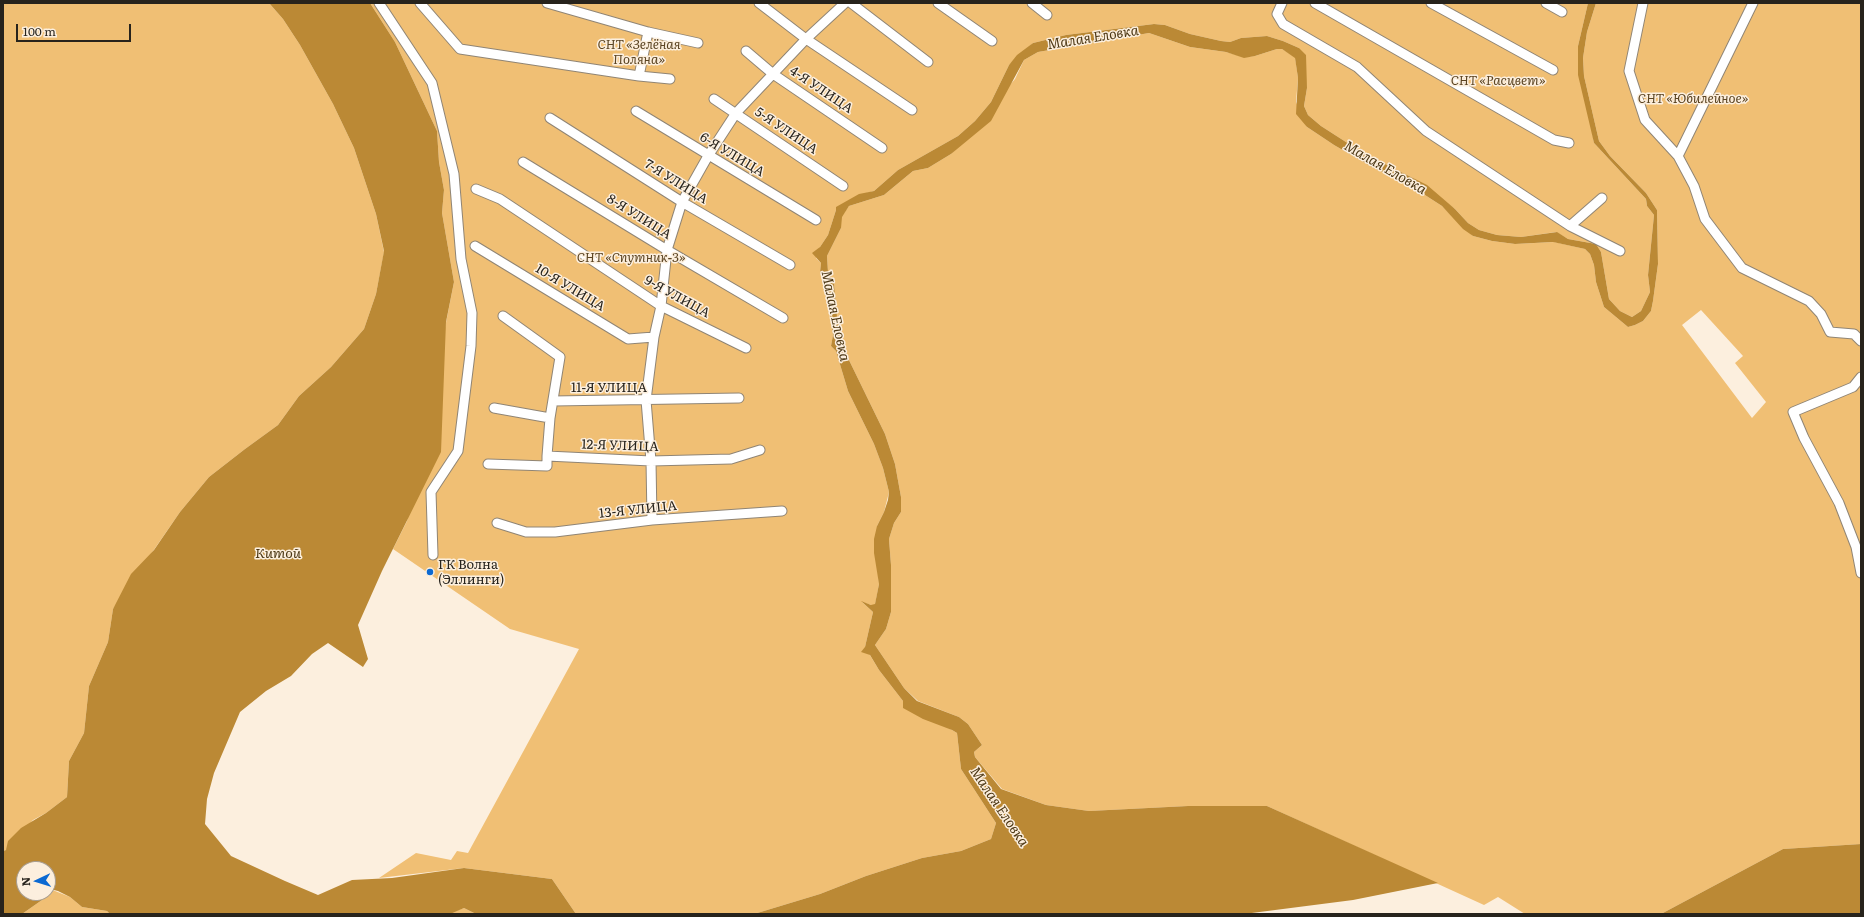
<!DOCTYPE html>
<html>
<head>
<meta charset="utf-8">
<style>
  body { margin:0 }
  #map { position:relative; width:1864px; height:917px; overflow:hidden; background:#fcefde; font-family:Literata,serif }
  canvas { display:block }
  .frame { position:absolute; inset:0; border:4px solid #27231c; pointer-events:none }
  .north { position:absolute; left:16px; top:861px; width:40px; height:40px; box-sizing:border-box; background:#fcefde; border:1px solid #a79d90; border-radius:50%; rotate:266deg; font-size:11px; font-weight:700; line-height:16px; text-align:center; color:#27231c }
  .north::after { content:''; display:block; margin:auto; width:14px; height:18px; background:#0b69d2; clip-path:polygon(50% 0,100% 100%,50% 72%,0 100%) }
  .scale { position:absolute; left:16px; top:24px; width:115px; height:18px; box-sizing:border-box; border:2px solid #27231c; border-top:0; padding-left:5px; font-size:12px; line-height:14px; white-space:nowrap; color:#27231c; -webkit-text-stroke:3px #fcefde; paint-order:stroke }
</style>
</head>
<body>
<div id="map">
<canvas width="1864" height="917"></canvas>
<div class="frame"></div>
<div class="north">N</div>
<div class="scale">100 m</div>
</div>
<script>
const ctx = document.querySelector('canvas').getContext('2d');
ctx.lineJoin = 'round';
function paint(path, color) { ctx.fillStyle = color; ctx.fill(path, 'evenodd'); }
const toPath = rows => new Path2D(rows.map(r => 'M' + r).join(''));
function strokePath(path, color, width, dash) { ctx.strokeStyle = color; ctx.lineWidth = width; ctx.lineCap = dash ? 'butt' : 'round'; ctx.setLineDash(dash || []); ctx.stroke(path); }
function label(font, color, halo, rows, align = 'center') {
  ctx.font = font + ' Literata,serif'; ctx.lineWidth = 3; ctx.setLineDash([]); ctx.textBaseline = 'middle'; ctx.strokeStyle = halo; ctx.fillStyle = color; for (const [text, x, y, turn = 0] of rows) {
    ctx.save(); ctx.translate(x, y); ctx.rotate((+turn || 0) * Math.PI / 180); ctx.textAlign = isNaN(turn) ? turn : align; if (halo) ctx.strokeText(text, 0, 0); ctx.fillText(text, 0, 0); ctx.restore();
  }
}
paint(toPath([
  [3,3,269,3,283,19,300,45,333,104,354,148,376,214,384,252,376,294,364,329,331,367,299,396,278,425,245,449,209,477,180,512,113,609,108,642,89,686,84,733,69,761,67,797,46,813,33,820,6,850,3,851],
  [370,3,1588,3,1578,46,1594,143,1646,199,1647,206,1654,215,1648,275,1650,292,1641,311,1632,317,1620,311,1609,299,1601,252,1596,244,1568,239,1556,232,1521,237,1497,235,1479,230,1468,223,1455,209,1413,178,1363,153,1321,126,1308,115,1304,106,1307,88,1299,48,1283,41,1267,36,1241,38,1230,42,1221,41,1190,34,1165,25,1154,24,1066,35,1033,43,1009,65,991,102,975,121,958,136,898,170,874,191,863,194,836,210,828,235,820,247,816,258,821,263,820,272,824,285,833,335,831,346,836,351,848,391,874,444,883,468,889,492,884,512,877,526,879,584,875,605,871,605,862,602,873,612,865,647,879,670,903,701,957,733,961,769,996,823,991,839,961,851,922,858,866,876,820,894,754,914,576,914,552,879,464,868,379,878,416,853,451,860,457,851,468,853,579,649,510,629,393,549,407,521,454,282,442,213,444,190,439,162,437,131,395,42],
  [1596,3,1861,3,1861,844,1783,849,1661,914,1525,914,1498,897,1484,905,1267,806,1188,806,1089,811,1046,805,1002,789,975,757,974,752,982,745,968,724,959,717,918,701,904,688,875,645,886,629,891,612,891,565,889,539,894,523,901,512,901,497,895,464,885,434,847,356,837,316,834,283,828,272,827,256,841,228,841,217,849,206,884,195,913,171,928,168,951,154,1015,79,1024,60,1038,52,1149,33,1190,47,1226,52,1244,57,1255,56,1277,49,1282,49,1295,57,1298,78,1296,102,1307,127,1334,145,1374,168,1411,186,1442,206,1473,236,1492,241,1515,244,1554,242,1585,249,1590,254,1594,265,1596,282,1604,307,1628,327,1635,325,1643,321,1651,311,1653,301,1658,264,1657,210,1646,193,1610,156,1599,141,1584,76,1583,58,1587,32],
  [1701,310,1743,356,1735,363,1766,402,1752,418,1682,325],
  [50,889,70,897,82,907,107,911,110,914,22,914,42,900],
  [464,908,476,914,449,913]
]), '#f0bf74');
paint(toPath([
  [269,3,370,3,395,42,437,131,439,162,444,190,442,213,454,282,446,322,441,452,382,571,358,625,368,659,363,667,328,643,312,654,291,676,266,691,240,712,214,773,207,799,205,824,231,856,285,881,318,895,352,880,392,878,464,868,552,879,576,914,476,914,464,908,450,914,110,914,107,911,82,907,70,897,58,891,50,889,48,891,48,869,24,869,24,893,47,893,42,900,22,914,3,914,3,851,6,850,8,841,21,828,46,813,67,797,69,761,84,733,89,686,108,642,113,609,131,574,154,550,180,512,209,477,245,449,278,425,299,396,331,367,364,329,376,294,384,251,376,214,354,148,333,104,300,45,283,19],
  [1588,3,1596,3,1587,32,1583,58,1584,76,1599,141,1610,156,1646,193,1657,210,1658,264,1653,301,1651,311,1643,321,1635,325,1628,327,1604,307,1596,282,1594,265,1590,254,1585,249,1553,242,1515,244,1492,241,1473,236,1463,229,1442,206,1411,186,1374,168,1334,145,1307,127,1296,114,1298,78,1295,58,1282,49,1277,49,1255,56,1244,58,1226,52,1190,47,1149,33,1038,52,1024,60,991,121,951,154,928,168,913,171,884,195,849,206,842,217,841,228,827,256,828,272,834,283,837,316,847,356,885,434,895,464,901,497,901,512,894,523,889,539,891,565,891,612,886,629,875,645,904,688,917,701,959,717,968,724,982,745,974,752,975,757,1001,789,1046,805,1089,811,1188,806,1267,806,1438,883,1353,900,1244,914,754,914,820,894,866,876,922,858,961,851,991,839,996,823,961,769,957,733,952,730,923,719,903,708,903,701,879,670,870,655,861,652,865,647,873,612,861,601,871,605,875,604,879,584,874,553,874,539,877,526,884,512,888,500,889,492,883,468,874,444,848,391,836,351,831,346,833,335,825,285,820,272,821,263,812,253,820,247,828,235,836,210,836,207,859,194,874,191,898,170,958,136,975,121,991,102,1009,65,1017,55,1033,43,1066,35,1154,24,1165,25,1190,34,1221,41,1230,42,1241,38,1267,36,1283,41,1299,48,1306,55,1307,88,1304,106,1308,115,1321,126,1363,153,1427,185,1455,209,1468,223,1479,230,1497,235,1521,237,1557,232,1568,239,1596,244,1601,252,1609,299,1620,311,1632,317,1641,311,1650,292,1648,275,1654,215,1647,206,1646,199,1594,143,1578,75,1578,46],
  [1861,844,1861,914,1661,914,1783,849]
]), '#bb8935');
const minor = toPath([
  [379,3,432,83,454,174,461,259,472,313,471,346,458,451,431,492,433,555],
  [420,3,460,49,639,76,670,79],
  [547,3,648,32,698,43],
  [759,3,806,39,912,110],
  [851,3,928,62],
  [938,3,992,41],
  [1032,3,1047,15],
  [1282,3,1277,14,1283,24,1357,67,1426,131,1570,226,1620,251],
  [1315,3,1554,140,1569,143],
  [1431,3,1553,70],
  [1546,3,1562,12],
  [1643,3,1629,71,1645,120,1678,156,1694,186,1705,219,1742,268,1809,301,1821,314,1830,332,1854,334,1861,341],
  [746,51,773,74,882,148],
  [639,76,648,32],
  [714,99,843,186],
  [636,111,816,220],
  [550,118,682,202,790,265],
  [1678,156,1753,3],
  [523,162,667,250,783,318],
  [476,189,500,199,661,306,746,348],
  [1570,226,1602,198],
  [475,246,628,339,654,337],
  [503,316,560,357,550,418,547,456],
  [1861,377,1853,387,1793,412,1804,438,1839,503,1856,547,1861,573],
  [553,401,739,398],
  [494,408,550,418],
  [488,464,547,466,547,456,651,461,731,459,760,450],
  [652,520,651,461,646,400,654,337,661,306,667,250,682,202,708,156,736,113,806,39,845,3],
  [497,523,526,532,555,532,652,520,782,511]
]);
strokePath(minor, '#908575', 11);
strokePath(minor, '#fff', 9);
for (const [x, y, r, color] of [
  [430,572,4,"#0b69d2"]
]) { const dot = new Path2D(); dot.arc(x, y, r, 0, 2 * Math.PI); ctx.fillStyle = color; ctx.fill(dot); strokePath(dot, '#fcefde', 1.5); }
label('italic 13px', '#5b4422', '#fcefde', [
  ["СНТ «Зелёная",639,45],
  ["Поляна»",639,60],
  ["СНТ «Расцвет»",1498,81],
  ["СНТ «Юбилейное»",1693,99],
  ["СНТ «Спутник-3»",631,258]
]);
label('13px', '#27231c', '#fcefde', [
  ["4-Я УЛИЦА",821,90,34],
  ["5-Я УЛИЦА",786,131,34],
  ["6-Я УЛИЦА",732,155,31],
  ["7-Я УЛИЦА",676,182,32],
  ["8-Я УЛИЦА",639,217,32],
  ["10-Я УЛИЦА",570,288,31],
  ["9-Я УЛИЦА",677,297,29],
  ["11-Я УЛИЦА",609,388],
  ["12-Я УЛИЦА",620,446,2],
  ["13-Я УЛИЦА",638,510,-6]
]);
label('13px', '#27231c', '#fcefde', [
  ["ГК Волна",438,565],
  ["(Эллинги)",438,580]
], 'left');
label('italic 14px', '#4d3815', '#fcefde', [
  ["Малая Еловка",1093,38,-9],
  ["Малая Еловка",1385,168,30],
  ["Малая Еловка",835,316,78],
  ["Китой",278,554],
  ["Малая Еловка",999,807,56]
]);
</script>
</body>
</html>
